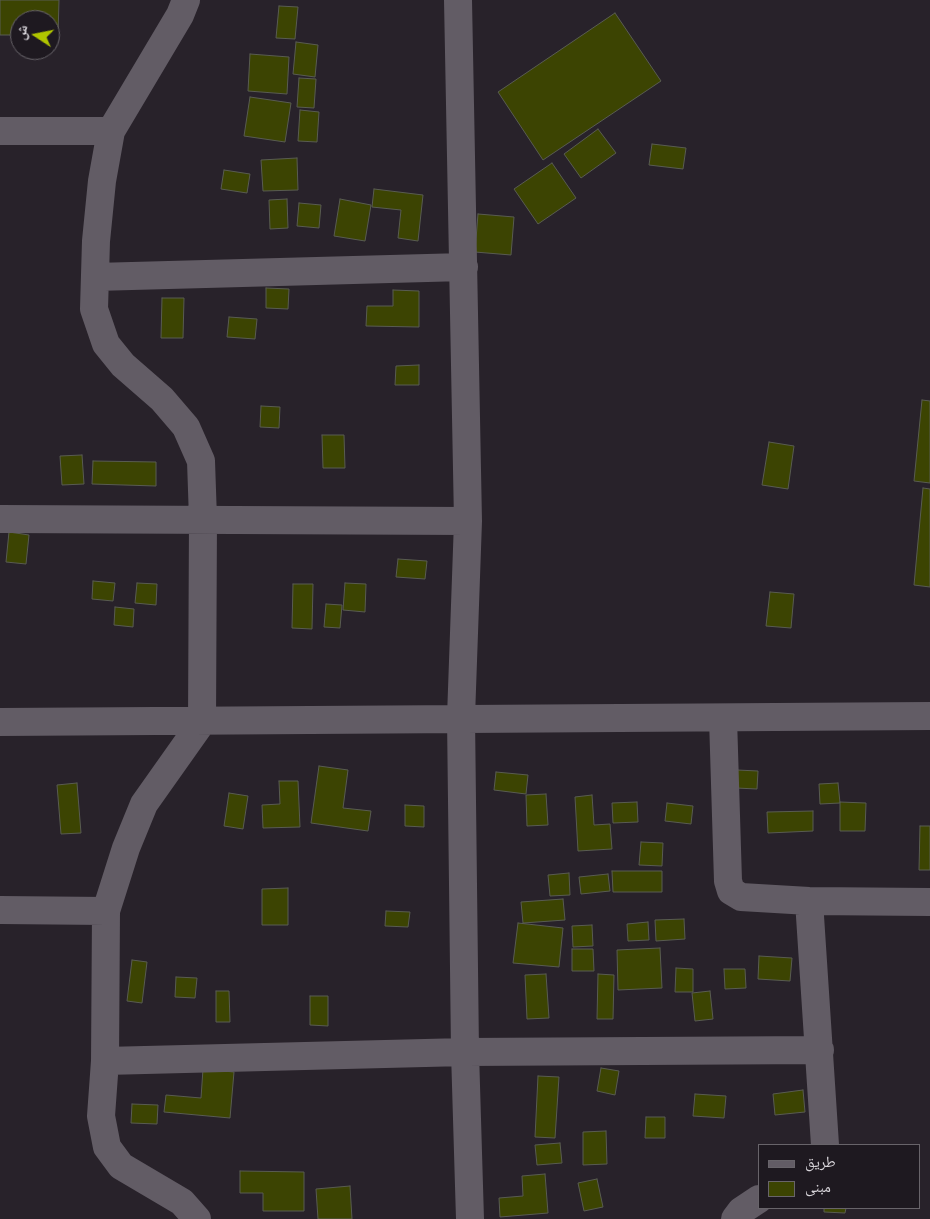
<!DOCTYPE html>
<html>
<head>
<meta charset="utf-8">
<style>
  body { margin:0 }
  #map { position:relative; width:930px; height:1219px; overflow:hidden; background:#28222a; font-family:"Space Grotesk","Noto Naskh Arabic",sans-serif }
  canvas { display:block }
  .legend { position:absolute; left:758px; top:1144px; width:162px; height:65px; box-sizing:border-box; background:#1e1920; border:1px solid #68646a; margin:0; padding:6px 9px; list-style:none; font-size:15px; color:#d8d5da }
  .legend li { display:flex; align-items:center; gap:10px; height:25px }
  .legend b { width:25px; border:1px solid #68646a }
  .north { position:absolute; left:10px; top:10px; width:50px; height:50px; box-sizing:border-box; background:#1e1920; border:1px solid #68646a; border-radius:50%; rotate:281deg; font-size:14px; font-weight:700; line-height:20px; text-align:center; color:#d8d5da }
  .north::after { content:''; display:block; margin:auto; width:18px; height:22px; background:#b0c500; clip-path:polygon(50% 0,100% 100%,50% 72%,0 100%) }
</style>
</head>
<body>
<div id="map">
<canvas width="930" height="1219"></canvas>
<ul class="legend">
<li><b style="height:6px;background:#625c65"></b>طريق</li>
<li><b style="height:14px;background:#3c4402"></b>مبنى</li>
</ul>
<div class="north">ش</div>
</div>
<script>
const ctx = document.querySelector('canvas').getContext('2d');
ctx.lineJoin = 'round';
function paint(path, color) { ctx.fillStyle = color; ctx.fill(path, 'evenodd'); }
const toPath = rows => new Path2D(rows.map(r => 'M' + r).join(''));
function strokePath(path, color, width, dash) { ctx.strokeStyle = color; ctx.lineWidth = width; ctx.lineCap = dash ? 'butt' : 'round'; ctx.setLineDash(dash || []); ctx.stroke(path); }
const building = toPath([
  [0,0,59,0,58,36,50,36,50,20,20,20,20,35,0,35,0,0],
  [279,6,298,7,295,39,276,38,279,6],
  [615,13,661,81,543,160,498,92,615,13],
  [296,42,318,45,315,77,293,74,296,42],
  [250,54,289,57,287,94,248,91,250,54],
  [299,78,316,79,314,108,297,107,299,78],
  [250,97,291,103,285,142,244,136,250,97],
  [300,110,319,112,317,142,298,141,300,110],
  [598,129,616,153,581,178,564,154,598,129],
  [652,144,686,148,683,169,649,165,652,144],
  [297,158,298,190,263,191,261,160,297,158],
  [552,163,576,198,538,224,514,189,552,163],
  [224,170,250,174,247,193,221,189,224,170],
  [374,189,423,195,418,241,398,238,401,210,372,207,374,189],
  [287,199,288,228,270,229,269,200,287,199],
  [340,199,371,205,365,241,334,236,340,199],
  [299,203,321,205,319,228,297,226,299,203],
  [478,214,514,217,511,255,475,252,478,214],
  [266,288,289,289,288,309,266,308,266,288],
  [393,290,419,291,419,327,366,326,367,306,393,306,393,290],
  [162,298,184,298,183,338,161,338,162,298],
  [229,317,257,319,255,339,227,337,229,317],
  [419,365,419,385,395,385,396,366,419,365],
  [922,400,930,401,930,483,914,481,922,400],
  [261,406,280,407,279,428,260,427,261,406],
  [322,435,344,435,345,468,323,468,322,435],
  [769,442,794,446,788,489,762,485,769,442],
  [82,455,84,484,62,485,60,456,82,455],
  [93,461,156,462,156,486,92,484,93,461],
  [923,488,930,489,930,587,914,585,923,488],
  [9,532,29,535,26,564,6,562,9,532],
  [398,559,427,561,425,579,396,577,398,559],
  [93,581,115,583,113,601,92,599,93,581],
  [137,583,157,584,156,605,135,603,137,583],
  [345,583,366,584,365,612,343,610,345,583],
  [293,584,313,584,312,629,292,628,293,584],
  [770,592,794,594,791,628,766,626,770,592],
  [326,604,342,605,340,628,324,627,326,604],
  [115,607,134,609,133,627,114,625,115,607],
  [319,766,348,770,343,808,371,811,368,831,311,823,319,766],
  [737,770,758,771,757,789,736,788,737,770],
  [496,772,528,775,526,794,494,790,496,772],
  [279,781,298,781,300,827,263,828,262,805,280,804,279,781],
  [77,783,81,833,61,834,57,785,77,783],
  [838,783,840,803,820,804,819,784,838,783],
  [229,793,248,796,243,829,224,826,229,793],
  [546,794,548,825,527,826,526,795,546,794],
  [592,795,594,825,610,824,612,849,578,851,575,797,592,795],
  [637,802,638,822,613,823,612,803,637,802],
  [840,802,866,803,865,831,840,831,840,802],
  [667,803,693,806,691,824,665,821,667,803],
  [405,805,424,806,424,827,405,826,405,805],
  [813,811,813,831,768,833,767,812,813,811],
  [920,826,930,826,930,870,919,870,920,826],
  [641,842,663,843,662,866,639,865,641,842],
  [612,871,662,871,662,892,613,892,612,871],
  [569,873,570,895,550,896,548,875,569,873],
  [608,874,610,891,581,894,579,877,608,874],
  [288,888,288,925,262,925,262,889,288,888],
  [563,899,565,920,523,923,521,902,563,899],
  [386,911,410,912,408,927,385,926,386,911],
  [684,919,685,939,656,941,655,920,684,919],
  [648,922,649,940,628,941,627,924,648,922],
  [518,923,563,928,559,967,513,963,518,923],
  [592,925,593,946,573,947,572,926,592,925],
  [660,948,662,988,618,990,617,950,660,948],
  [572,949,593,949,594,971,572,971,572,949],
  [759,956,792,958,790,981,758,979,759,956],
  [132,960,147,962,142,1003,127,1001,132,960],
  [676,968,693,969,693,992,675,992,676,968],
  [724,969,745,969,746,988,725,989,724,969],
  [546,974,549,1018,527,1019,525,975,546,974],
  [598,974,614,975,613,1019,597,1019,598,974],
  [176,977,197,978,195,998,175,997,176,977],
  [216,991,229,991,230,1022,216,1022,216,991],
  [710,991,713,1019,695,1021,692,993,710,991],
  [310,996,328,996,328,1026,310,1025,310,996],
  [601,1068,619,1071,615,1095,597,1091,601,1068],
  [203,1069,234,1072,230,1118,164,1112,166,1095,201,1098,203,1069],
  [538,1076,559,1077,555,1138,535,1137,538,1076],
  [803,1090,805,1112,775,1115,773,1094,803,1090],
  [695,1094,726,1096,724,1118,693,1116,695,1094],
  [132,1104,158,1105,157,1124,131,1123,132,1104],
  [646,1117,665,1117,665,1138,645,1138,646,1117],
  [606,1131,607,1164,583,1165,583,1132,606,1131],
  [560,1143,562,1163,537,1165,535,1145,560,1143],
  [240,1171,304,1172,304,1211,263,1211,263,1193,240,1193,240,1171],
  [545,1174,548,1213,500,1217,499,1198,523,1196,522,1176,545,1174],
  [597,1179,603,1207,584,1211,578,1183,597,1179],
  [350,1186,352,1219,318,1219,316,1189,350,1186],
  [824,1208,846,1208,845,1213,824,1212,824,1208]
]);
paint(building, '#3c4402');
strokePath(building, '#595c52', 1);
strokePath(toPath([
  [186,0,180,15,111,131,102,181,96,241,94,309,106,344,123,365,162,399,186,427,201,461,203,519,202,722,144,804,126,848,106,911,105,1061,101,1116,107,1147,121,1166,182,1202,197,1219],
  [458,0,468,521,461,717,465,1052,470,1219],
  [0,131,111,131],
  [95,277,464,267],
  [0,519,468,521],
  [723,718,728,881,731,891,741,897,809,901,930,902],
  [0,722,930,716],
  [809,901,825,1145],
  [0,910,106,911],
  [105,1061,465,1052,820,1050],
  [735,1219,741,1211,759,1199]
]), '#625c65', 28);
</script>
</body>
</html>
